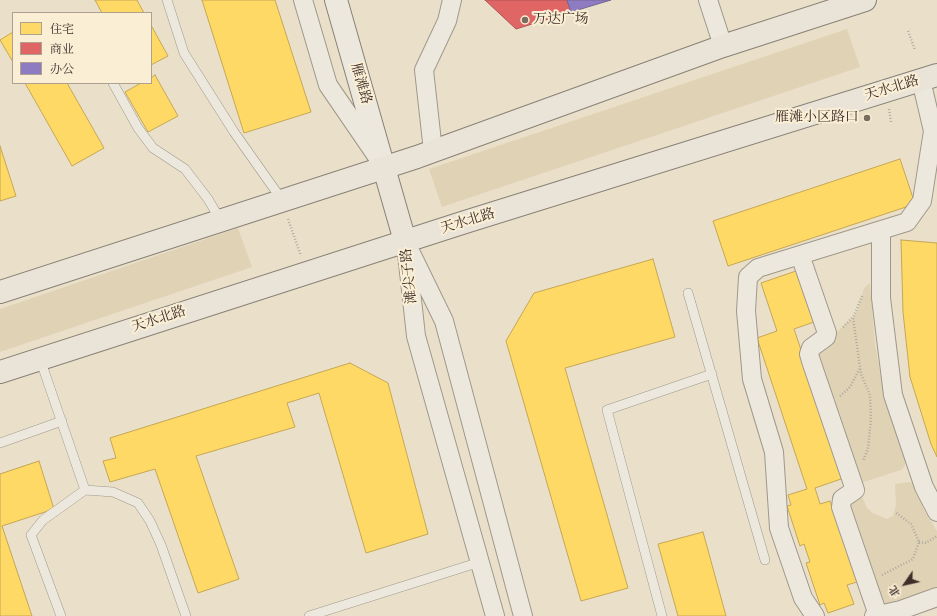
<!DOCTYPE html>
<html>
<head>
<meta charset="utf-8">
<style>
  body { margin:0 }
  #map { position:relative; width:937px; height:616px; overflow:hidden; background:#eae0ca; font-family:"IM FELL DW Pica","Noto Serif SC",serif }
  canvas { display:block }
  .legend { position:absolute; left:12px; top:12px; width:140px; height:72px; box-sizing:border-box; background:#faeed4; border:1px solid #aea190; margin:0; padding:5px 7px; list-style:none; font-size:12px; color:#3d2e29 }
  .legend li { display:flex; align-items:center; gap:8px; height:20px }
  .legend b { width:20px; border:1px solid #aea190 }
  .north { position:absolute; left:885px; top:564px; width:40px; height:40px; -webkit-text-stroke:3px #faeed4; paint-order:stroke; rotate:236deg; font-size:11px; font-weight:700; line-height:16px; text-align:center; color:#3d2e29 }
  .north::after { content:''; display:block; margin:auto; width:14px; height:18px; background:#3d2e29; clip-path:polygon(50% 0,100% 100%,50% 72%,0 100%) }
</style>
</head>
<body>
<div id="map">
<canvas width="937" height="616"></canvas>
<ul class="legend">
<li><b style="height:11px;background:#ffd966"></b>住宅</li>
<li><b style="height:11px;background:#e06666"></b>商业</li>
<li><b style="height:11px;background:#8e7cc3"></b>办公</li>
</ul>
<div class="north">北</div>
</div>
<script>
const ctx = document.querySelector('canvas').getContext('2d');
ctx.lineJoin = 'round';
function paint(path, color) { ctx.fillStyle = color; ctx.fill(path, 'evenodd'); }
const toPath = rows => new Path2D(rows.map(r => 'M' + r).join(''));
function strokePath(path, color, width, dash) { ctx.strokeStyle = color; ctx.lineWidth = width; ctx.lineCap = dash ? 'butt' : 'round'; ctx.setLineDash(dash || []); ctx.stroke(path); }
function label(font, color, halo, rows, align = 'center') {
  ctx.font = font + ' "IM FELL DW Pica","Noto Serif SC",serif'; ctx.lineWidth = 4; ctx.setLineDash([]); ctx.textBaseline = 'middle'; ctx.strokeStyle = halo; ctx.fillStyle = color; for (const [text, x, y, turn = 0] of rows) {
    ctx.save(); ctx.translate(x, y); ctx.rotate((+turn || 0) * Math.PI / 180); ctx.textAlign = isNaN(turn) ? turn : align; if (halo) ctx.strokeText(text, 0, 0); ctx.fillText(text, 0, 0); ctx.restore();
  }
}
paint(toPath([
  [847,29,860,67,442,207,429,169],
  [238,228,252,267,0,352,0,309],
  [870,283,875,344,880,373,906,462,904,467,901,470,861,483,829,403,817,349,833,342,832,336,853,318,858,309,864,288],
  [909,482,914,484,924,510,937,531,937,588,895,604,882,607,847,507,857,497,862,496,867,508,873,513,887,519,893,516,896,505,895,484]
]), '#e0d2b5');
const homes = toPath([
  [95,0,137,0,144,13,102,13,95,0],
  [202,0,275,0,311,112,244,133,202,0],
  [151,25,168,56,151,65,151,25],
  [13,32,13,62,0,40,13,32],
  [155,75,178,116,148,132,125,92,141,83,151,83,151,78,155,75],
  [25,83,67,83,104,148,72,166,25,83],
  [0,146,16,196,0,201,0,146],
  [900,159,915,204,728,266,713,221,900,159],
  [901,240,937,243,937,457,931,444,910,377,903,312,901,240],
  [653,259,675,337,565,368,628,588,581,601,506,341,534,293,653,259],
  [796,271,814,322,794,329,844,478,815,488,820,504,830,501,857,582,847,585,854,604,828,613,824,603,820,605,806,563,810,562,804,544,800,546,787,506,791,505,788,495,807,489,757,338,777,331,761,283,796,271],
  [350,363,388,383,428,534,366,553,319,393,287,403,295,427,196,456,239,579,198,593,155,469,110,482,103,461,116,458,110,438,350,363],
  [39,461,54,509,2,526,32,616,0,616,0,474,39,461],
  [703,532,726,616,678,616,658,544,703,532]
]);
paint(homes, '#ffd966');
strokePath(homes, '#c5a654', 1);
const shops = toPath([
  [485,0,567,0,571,12,516,29,485,0]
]);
paint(shops, '#e06666');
strokePath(shops, '#af5554', 1);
const offices = toPath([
  [567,0,611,0,571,12,567,0]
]);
paint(offices, '#8e7cc3');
strokePath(offices, '#766595', 1);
const lane = toPath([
  [167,0,184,53,234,132,282,200],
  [113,83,138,128,153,148,185,169,208,199,221,221],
  [688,293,765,560],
  [40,359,85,490,113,492,138,503,150,521,161,545,186,616],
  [0,443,62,421],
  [61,616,31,535,43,520,85,490],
  [309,616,480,562],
  [662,616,607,410,712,374]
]);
const street = toPath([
  [303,0,328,85,378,158],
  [708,0,723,46],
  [433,151,424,70,447,21,452,0],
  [881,231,881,298,893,395,924,487,937,512],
  [405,241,444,321,523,616],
  [407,254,416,336,495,616],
  [800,255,827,333,826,337,811,348,809,354,811,361,855,490,842,499,841,507,878,615],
  [815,616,803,598,779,528,774,452,752,379,746,311,748,277,758,268,907,222,922,201,933,131,921,80],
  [874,616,901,610,937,597]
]);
const secondary = toPath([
  [336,0,384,168]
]);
const primary = toPath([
  [384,168,405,241],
  [0,292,417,157,723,46,865,0],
  [0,372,462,223,937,75]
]);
strokePath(lane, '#9f988b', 10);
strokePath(street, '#9f988b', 20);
strokePath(secondary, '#888075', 24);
strokePath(primary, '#888075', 24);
strokePath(toPath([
  [908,31,915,50],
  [889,109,891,122],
  [288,219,301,256],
  [862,296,853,318,861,374,870,395,871,419,868,449,863,461],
  [843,327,852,318],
  [840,396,850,387,860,368],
  [919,542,926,543,937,536],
  [882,575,913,559,919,542,911,524,895,512]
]), '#aeaaa1', 2.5, [1, 2]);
strokePath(lane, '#ede8dd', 9);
strokePath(street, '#ede8dd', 18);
strokePath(secondary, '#ede8dd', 22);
strokePath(primary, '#eae4d8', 22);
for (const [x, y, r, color] of [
  [525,20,4,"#7a6c61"],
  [867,118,4,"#7a6c61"]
]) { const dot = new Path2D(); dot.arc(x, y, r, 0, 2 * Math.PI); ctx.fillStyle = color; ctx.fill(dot); strokePath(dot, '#faeed4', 1.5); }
label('14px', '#3d2e29', '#faeed4', [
  ["万达广场",533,20],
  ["雁滩小区路口",859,118,"right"]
], 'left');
label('14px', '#3d2e29', '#faeed4', [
  ["雁滩路",360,84,74],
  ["天水北路",892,89,-17],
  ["天水北路",468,222,-17],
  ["滩尖子路",410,276,-96],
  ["天水北路",159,320,-18]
]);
</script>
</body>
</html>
